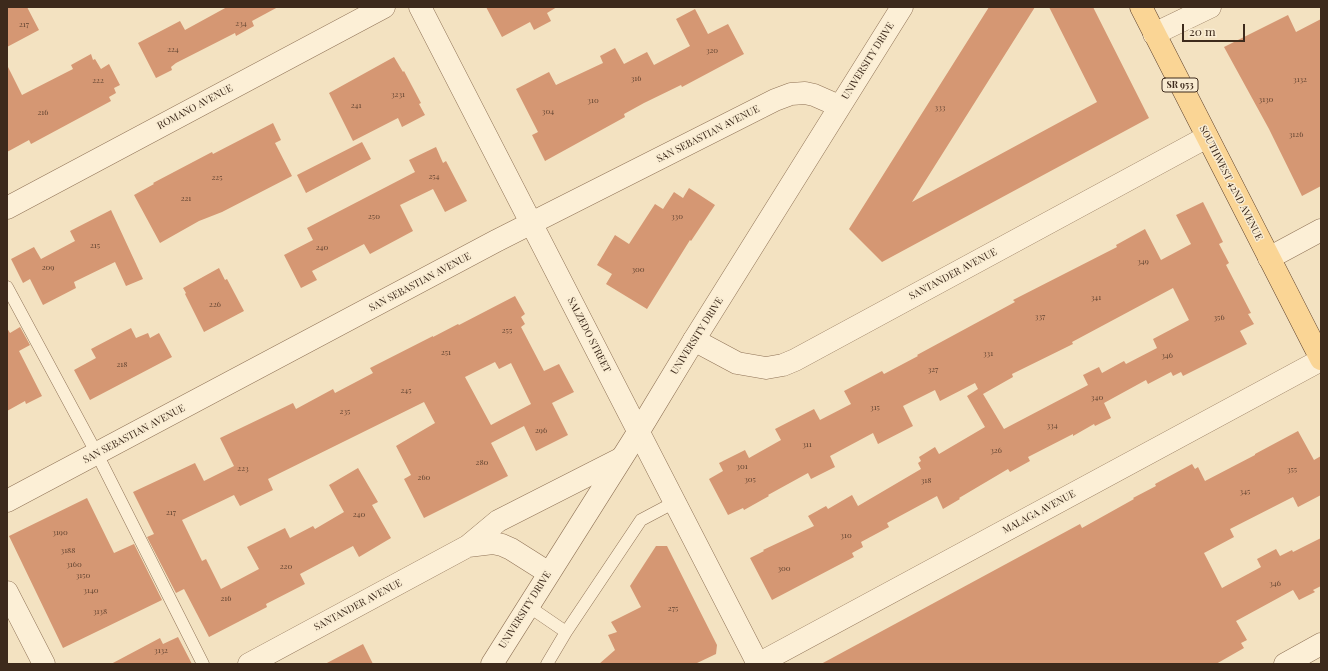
<!DOCTYPE html>
<html>
<head>
<meta charset="utf-8">
<style>
  body { margin:0 }
  #map { position:relative; width:1328px; height:671px; overflow:hidden; background:#f3e2c1; font-family:"Playfair Display",serif }
  canvas { display:block }
  .frame { position:absolute; inset:0; border:8px solid #3d2a1c; pointer-events:none }
  .scale { position:absolute; left:1182px; top:24px; width:63px; height:18px; box-sizing:border-box; border:2px solid #3d2a1c; border-top:0; padding-left:5px; font-size:12px; line-height:14px; white-space:nowrap; color:#3d2a1c; -webkit-text-stroke:3px #f9ecd2; paint-order:stroke }
</style>
</head>
<body>
<div id="map">
<canvas width="1328" height="671"></canvas>
<div class="frame"></div>
<div class="scale">20 m</div>
</div>
<script>
const ctx = document.querySelector('canvas').getContext('2d');
ctx.lineJoin = 'round';
function paint(path, color) { ctx.fillStyle = color; ctx.fill(path, 'evenodd'); }
const toPath = rows => new Path2D(rows.map(r => 'M' + r).join(''));
function strokePath(path, color, width, dash) { ctx.strokeStyle = color; ctx.lineWidth = width; ctx.lineCap = dash ? 'butt' : 'round'; ctx.setLineDash(dash || []); ctx.stroke(path); }
function label(font, color, halo, rows, align = 'center') {
  ctx.font = font + ' "Playfair Display",serif'; ctx.lineWidth = 3; ctx.setLineDash([]); ctx.textBaseline = 'middle'; ctx.strokeStyle = halo; ctx.fillStyle = color; for (const [text, x, y, turn = 0] of rows) {
    ctx.save(); ctx.translate(x, y); ctx.rotate((+turn || 0) * Math.PI / 180); ctx.textAlign = isNaN(turn) ? turn : align; if (halo) ctx.strokeText(text, 0, 0); ctx.fillText(text, 0, 0); ctx.restore();
  }
}
paint(toPath([
  [7,7,27,7,39,30,7,47],
  [227,7,278,7,252,21,254,26,236,36,235,33,176,63,171,67,172,70,156,78,138,43,180,21,185,30],
  [486,7,557,7,547,13,551,21,534,30,530,22,502,37],
  [989,7,1035,7,912,202,1097,102,1049,7,1093,7,1149,118,882,262,849,229],
  [695,9,708,34,728,24,744,54,682,87,681,85,644,103,624,114,625,117,545,161,532,135,538,132,516,89,549,72,556,85,603,63,600,56,615,48,624,64,647,52,654,65,690,46,676,19],
  [1288,15,1296,32,1321,19,1321,186,1302,196,1269,129,1224,47],
  [91,54,93,60,95,59,101,69,109,64,120,85,114,88,116,93,109,97,111,101,31,144,29,140,7,152,7,65,22,95,73,69,71,65],
  [394,57,403,72,404,71,421,103,419,104,425,115,402,127,398,118,353,141,329,93],
  [273,123,281,140,275,143,292,176,222,212,199,221,160,243,134,195,154,184,153,183,212,152,213,154],
  [362,142,371,159,306,193,297,175],
  [436,147,443,163,446,161,467,201,445,212,433,189,400,205,413,231,370,254,364,244,312,271,317,280,301,288,284,255,313,240,307,228,415,172,409,160],
  [689,188,715,205,691,241,690,240,647,309,606,284,612,274,597,265,615,235,629,244,655,204,663,209,674,192,683,198],
  [1203,202,1223,242,1219,244,1229,263,1226,265,1251,313,1248,314,1254,324,1240,331,1247,344,1183,376,1181,372,1173,376,1171,372,1148,384,1146,380,1104,403,1111,418,1095,426,1094,424,1073,436,1073,434,1028,457,1030,461,1010,472,1008,469,959,498,960,499,943,509,937,496,887,523,889,527,861,542,863,547,852,553,854,557,772,600,750,558,764,551,763,550,814,526,808,516,826,506,828,509,852,495,858,506,921,469,918,463,921,461,919,457,935,447,939,454,985,427,967,396,978,389,975,383,940,401,935,390,903,406,913,426,878,444,873,433,830,456,835,467,811,479,808,473,768,495,769,496,744,510,743,508,728,515,709,479,723,471,719,463,745,450,749,458,781,440,775,429,814,409,820,420,851,404,844,391,882,371,884,374,918,356,917,355,1015,302,1013,300,1117,247,1116,245,1145,229,1161,260,1191,244,1176,215],
  [1173,288,1189,320,1153,339,1157,348,1126,364,1124,361,1102,373,1099,367,1083,375,1088,385,1004,429,983,394,1013,377,1012,374,1073,344,1072,342],
  [111,210,143,279,126,286,115,262,74,282,76,288,43,305,30,279,23,283,11,259,34,247,41,259,75,241,70,231],
  [219,268,225,280,227,279,244,311,204,332,185,294,186,293,183,288],
  [515,296,525,314,521,317,525,324,521,327,544,371,559,364,574,392,552,403,568,435,536,451,524,426,491,443,508,476,424,518,404,479,411,475,396,446,435,423,424,402,268,479,273,490,240,506,234,495,182,520,202,561,206,559,221,589,259,569,247,547,285,528,290,538,313,526,315,529,344,512,329,485,358,468,378,502,372,505,391,538,359,557,353,546,300,574,305,584,266,604,267,607,209,637,184,589,176,593,147,537,154,534,133,492,195,463,204,481,234,466,220,438,293,403,296,409,333,389,335,393,373,373,370,368,433,336,433,337,458,324,459,325],
  [495,362,499,369,511,363,531,404,491,425,465,377],
  [20,327,30,345,19,351,42,396,26,404,25,401,7,411,7,328,10,333],
  [131,328,136,338,148,333,150,338,159,333,172,357,90,400,74,370,96,358,91,349],
  [1298,431,1314,460,1321,456,1321,495,1298,507,1293,497,1287,500,1230,529,1234,537,1204,553,1222,588,1261,567,1257,559,1276,549,1280,556,1292,550,1293,552,1321,538,1321,586,1313,590,1315,592,1299,600,1293,590,1236,621,1247,640,1241,643,1244,648,1216,664,821,664,1080,524,1082,528,1134,499,1133,498,1156,486,1155,484,1192,464,1195,469,1198,467,1205,481,1255,455,1255,454],
  [87,498,114,553,134,544,162,600,63,648,9,536],
  [656,546,667,546,717,645,716,654,695,664,599,664,615,650,608,635,617,632,611,622,641,607,630,586],
  [178,637,192,664,111,664,160,638,163,644],
  [363,644,373,664,325,664]
]), '#d59773');
const service = toPath([
  [7,287,97,454,203,664],
  [528,606,566,632,547,664],
  [566,632,641,520,675,502]
]);
const minor = toPath([
  [420,7,758,664],
  [1154,34,1210,7],
  [7,208,384,7],
  [1269,258,1321,230],
  [694,340,737,363,766,368,783,365,795,360,1207,137],
  [7,501,496,241,775,100,791,94,805,93,814,95,839,106],
  [468,546,493,543,502,545,511,549,549,573],
  [249,664,468,546,498,521,620,459],
  [758,664,1321,360],
  [1285,664,1321,644]
]);
const tertiary = toPath([
  [7,592,44,664],
  [492,664,639,431,694,340,902,7]
]);
const primary = toPath([
  [1141,7,1321,359]
]);
strokePath(service, '#8f7256', 13);
strokePath(minor, '#8f7256', 23);
strokePath(tertiary, '#8f7256', 23);
strokePath(primary, '#5c3f2b', 23);
strokePath(service, '#fcefd6', 12);
strokePath(minor, '#fcefd6', 22);
strokePath(tertiary, '#fcefd6', 22);
strokePath(primary, '#fad595', 22);
label('8px', '#634532', null, [
  ["234",241,23],
  ["217",24,24],
  ["224",173,49],
  ["320",712,50],
  ["316",636,78],
  ["3132",1300,79],
  ["222",98,80],
  ["3231",398,94],
  ["3130",1266,99],
  ["310",593,100],
  ["241",356,105],
  ["333",940,107],
  ["304",548,111],
  ["216",43,112],
  ["3126",1296,134],
  ["254",434,176],
  ["225",217,177],
  ["221",186,198],
  ["250",374,216],
  ["330",677,216],
  ["215",95,245],
  ["240",322,247],
  ["349",1143,261],
  ["209",48,267],
  ["300",638,269],
  ["341",1096,297],
  ["226",215,304],
  ["337",1040,316],
  ["356",1219,317],
  ["255",507,330],
  ["251",446,352],
  ["331",988,353],
  ["346",1167,355],
  ["218",122,364],
  ["327",933,369],
  ["245",406,390],
  ["340",1097,397],
  ["315",875,407],
  ["235",345,411],
  ["334",1052,425],
  ["296",541,430],
  ["311",807,444],
  ["326",996,450],
  ["280",482,462],
  ["301",742,466],
  ["223",243,468],
  ["355",1292,469],
  ["260",424,477],
  ["305",750,479],
  ["318",926,480],
  ["345",1245,491],
  ["217",171,512],
  ["240",359,514],
  ["3190",60,532],
  ["310",846,535],
  ["3188",68,550],
  ["3160",74,564],
  ["220",286,566],
  ["300",784,568],
  ["3150",83,575],
  ["346",1275,583],
  ["3140",91,590],
  ["216",226,598],
  ["275",673,608],
  ["3138",100,611],
  ["3132",161,650]
]);
for (const [x, y, w] of [
  [1180,85,36]
]) { const box = new Path2D(); box.roundRect(x - w / 2, y - 7, w, 14, 3); ctx.fillStyle = '#f9ecd2'; ctx.fill(box); strokePath(box, '#3d2a1c', 1); }
label('bold 9px', '#3d2a1c', null, [
  ["SR 953",1180,85]
]);
label('10px', '#3d2a1c', '#f9ecd2', [
  ["UNIVERSITY DRIVE",868,61,-58],
  ["ROMANO AVENUE",195,107,-28],
  ["SAN SEBASTIAN AVENUE",708,134,-27],
  ["SOUTHWEST 42ND AVENUE",1231,183,63],
  ["SANTANDER AVENUE",953,274,-28],
  ["SAN SEBASTIAN AVENUE",420,282,-28],
  ["SALZEDO STREET",589,335,63],
  ["UNIVERSITY DRIVE",697,336,-58],
  ["SAN SEBASTIAN AVENUE",134,434,-28],
  ["MALAGA AVENUE",1039,512,-28],
  ["SANTANDER AVENUE",358,605,-28],
  ["UNIVERSITY DRIVE",525,610,-58]
]);
</script>
</body>
</html>
